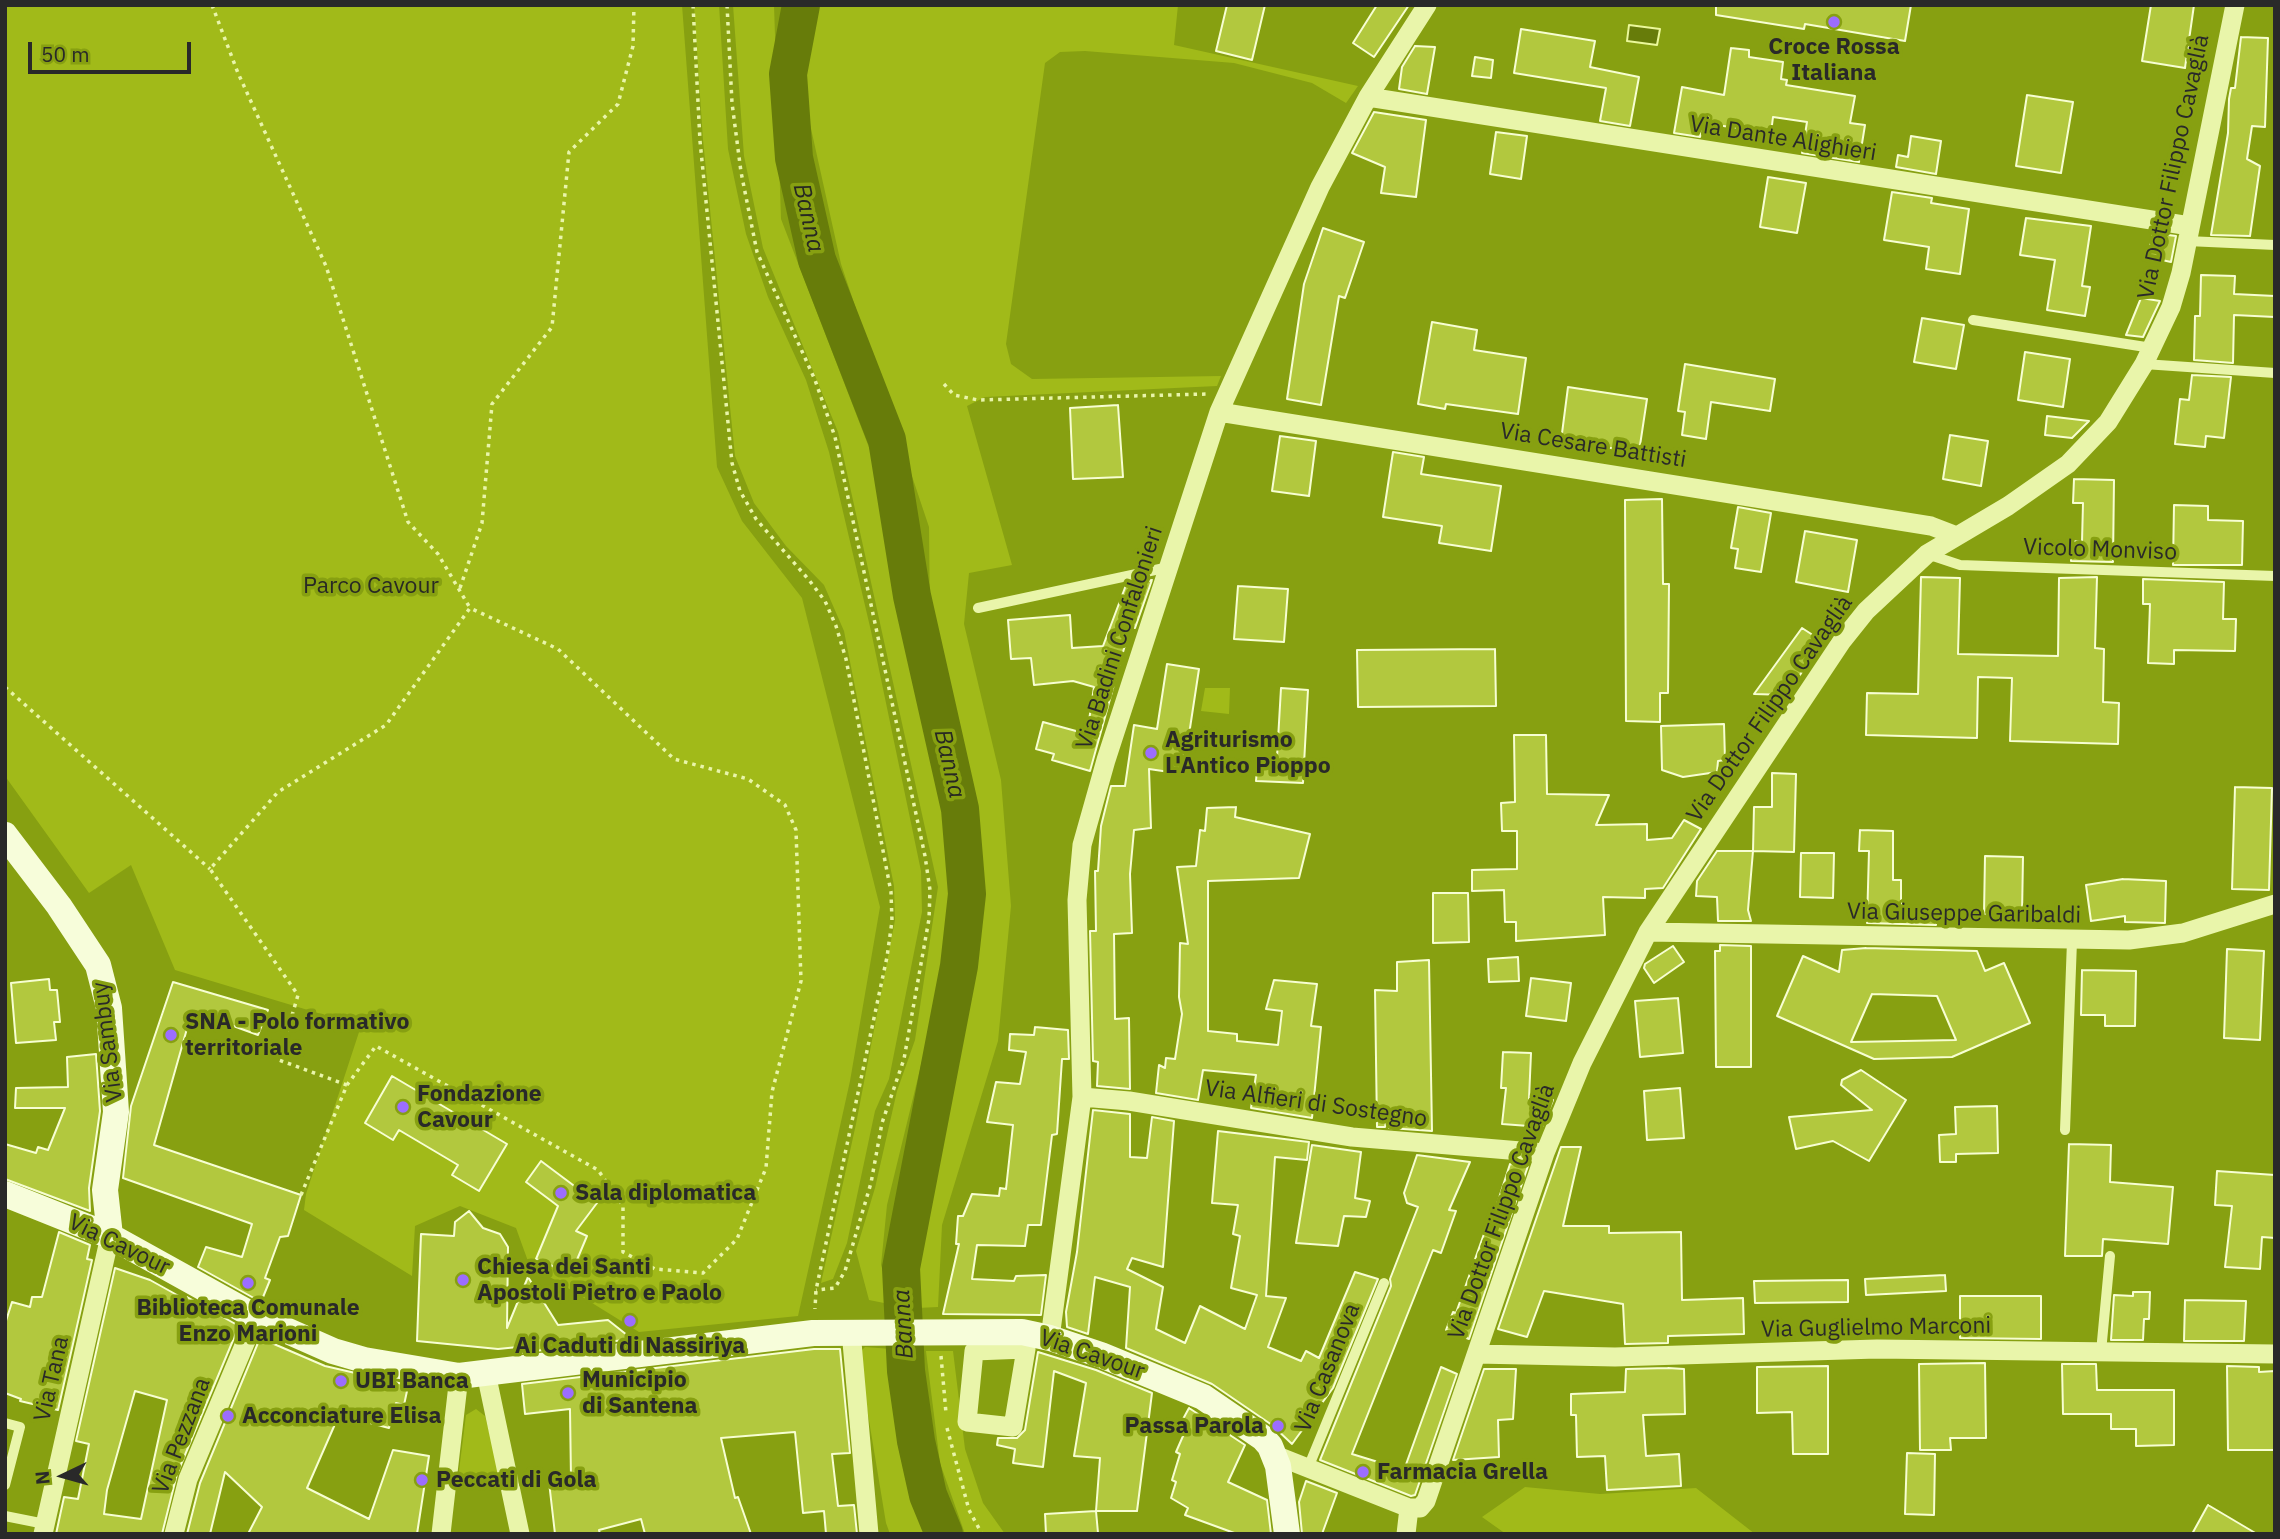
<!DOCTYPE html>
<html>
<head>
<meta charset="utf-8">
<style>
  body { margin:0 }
  #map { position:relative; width:2280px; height:1539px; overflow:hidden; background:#87a011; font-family:"IBM Plex Sans",sans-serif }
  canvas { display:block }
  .frame { position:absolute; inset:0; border:7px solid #292929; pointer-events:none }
  .north { position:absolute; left:28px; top:1441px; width:70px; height:70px; -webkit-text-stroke:5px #87a011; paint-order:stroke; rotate:265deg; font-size:19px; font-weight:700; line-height:28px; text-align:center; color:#292929 }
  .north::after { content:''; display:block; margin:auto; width:24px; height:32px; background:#292929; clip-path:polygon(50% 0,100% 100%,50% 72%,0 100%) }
  .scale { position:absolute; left:28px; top:42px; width:163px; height:32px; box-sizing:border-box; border:4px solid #292929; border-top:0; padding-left:9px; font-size:21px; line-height:24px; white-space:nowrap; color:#292929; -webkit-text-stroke:5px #87a011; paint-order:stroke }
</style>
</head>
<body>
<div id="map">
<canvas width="2280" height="1539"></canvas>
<div class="frame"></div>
<div class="north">N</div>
<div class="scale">50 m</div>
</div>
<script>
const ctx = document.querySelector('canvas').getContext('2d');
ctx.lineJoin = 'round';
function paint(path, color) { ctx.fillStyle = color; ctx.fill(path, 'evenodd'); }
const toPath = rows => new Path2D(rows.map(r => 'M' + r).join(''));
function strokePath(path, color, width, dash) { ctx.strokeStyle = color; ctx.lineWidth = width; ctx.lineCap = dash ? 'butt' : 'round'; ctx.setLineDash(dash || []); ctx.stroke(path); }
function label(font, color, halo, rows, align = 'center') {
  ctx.font = font + ' "IBM Plex Sans",sans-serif'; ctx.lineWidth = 7; ctx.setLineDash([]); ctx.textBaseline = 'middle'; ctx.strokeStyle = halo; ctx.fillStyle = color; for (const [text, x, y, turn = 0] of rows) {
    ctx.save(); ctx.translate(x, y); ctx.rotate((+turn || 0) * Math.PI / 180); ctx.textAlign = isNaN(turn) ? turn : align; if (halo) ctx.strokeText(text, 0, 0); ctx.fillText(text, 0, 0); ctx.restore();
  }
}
paint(toPath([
  [5,5,682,5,717,467,742,521,802,598,880,907,850,1081,798,1316,639,1332,529,1264,516,1228,460,1206,415,1226,412,1276,304,1210,306,1194,361,1026,175,970,131,865,89,893,5,776],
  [694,5,719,5,728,149,746,234,768,297,806,380,829,452,871,631,921,871,922,912,889,1079,875,1111,847,1243,833,1279,821,1283,856,1124,895,920,894,886,844,631,824,585,786,546,754,503,735,456,703,140],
  [733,5,774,5,781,219,880,476,953,860,939,991,887,1205,881,1265,894,1305,869,1300,856,1251,875,1188,897,1091,915,1040,938,887,838,432,763,248,744,156],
  [814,5,1178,5,1174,45,1358,86,1346,103,1312,83,1234,63,1085,51,1060,52,1045,63,1006,344,1011,364,1032,379,1221,376,1217,386,985,397,967,406,1012,565,969,573,964,624,1001,780,1011,906,998,1041,942,1225,938,1307,917,1308,912,1257,928,1154,974,965,975,820,930,629,929,527,841,264,802,88],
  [1205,688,1230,688,1229,714,1201,711],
  [865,1347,892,1349,920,1523,926,1534,890,1534,886,1523,858,1354],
  [926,1351,953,1351,965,1449,983,1503,1005,1534,965,1534,940,1463],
  [476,1409,485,1416,501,1479,499,1482,460,1483,458,1479,466,1415],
  [1525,1487,1600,1494,1696,1488,1755,1534,1506,1534,1482,1517]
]), '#a1ba19');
const water = toPath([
  [1629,25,1660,29,1657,45,1627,41,1629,25]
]);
paint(water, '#677c0a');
strokePath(water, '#ebf89b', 2);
strokePath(toPath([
  [801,5,788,74,794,158,817,260,887,440,912,596,960,809,967,894,959,966,901,1268,906,1371,916,1441,928,1495,944,1534]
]), '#677c0a', 38);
const building = toPath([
  [1227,5,1265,5,1252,60,1216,51,1227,5],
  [1377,5,1409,5,1374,57,1353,43,1377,5],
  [1716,5,1911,5,1905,41,1805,24,1804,29,1716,15,1716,5],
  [2151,5,2194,5,2185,68,2142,61,2151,5],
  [1521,29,1595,41,1590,67,1639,77,1630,126,1600,121,1606,88,1514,73,1521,29],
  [2241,37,2268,38,2265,127,2252,126,2247,159,2260,166,2250,236,2211,235,2228,133,2229,99,2231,88,2235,88,2241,37],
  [1415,46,1435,47,1427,94,1399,89,1402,67,1415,46],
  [1731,48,1749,50,1749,57,1783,62,1781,79,1787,80,1786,85,1855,96,1850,123,1865,125,1859,162,1802,153,1807,122,1773,117,1771,133,1703,123,1700,137,1674,133,1682,87,1724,95,1731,48],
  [1475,57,1493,60,1491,78,1472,76,1475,57],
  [2027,95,2073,102,2061,173,2016,166,2027,95],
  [1374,112,1426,120,1416,197,1381,193,1385,167,1352,153,1374,112],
  [1496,132,1527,136,1521,179,1490,174,1496,132],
  [1911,136,1941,141,1936,174,1896,167,1898,155,1908,157,1911,136],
  [1768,177,1806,183,1797,233,1760,227,1768,177],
  [1892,192,1932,198,1931,203,1969,209,1960,274,1926,269,1929,247,1884,240,1892,192],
  [2026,218,2091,226,2082,286,2090,287,2085,316,2047,310,2055,260,2020,255,2026,218],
  [1323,228,1364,242,1345,298,1339,296,1321,405,1287,399,1304,284,1323,228],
  [2153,233,2176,236,2171,262,2148,257,2153,233],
  [2201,275,2235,276,2234,294,2275,296,2275,317,2234,315,2233,363,2194,360,2195,316,2200,316,2201,275],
  [2141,298,2160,301,2143,337,2126,335,2141,298],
  [1922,318,1964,325,1956,369,1914,362,1922,318],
  [1432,322,1477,330,1474,350,1526,358,1518,414,1446,404,1445,409,1418,404,1432,322],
  [2025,352,2070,359,2063,407,2018,400,2025,352],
  [1685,364,1775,379,1770,411,1711,402,1706,439,1682,435,1685,412,1678,411,1685,364],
  [2192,375,2231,377,2224,438,2206,436,2205,447,2175,444,2180,399,2189,400,2192,375],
  [1568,387,1647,399,1639,452,1561,441,1568,387],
  [1118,405,1123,477,1073,479,1070,408,1118,405],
  [2047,416,2089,421,2072,438,2045,435,2047,416],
  [1950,435,1988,441,1981,486,1943,479,1950,435],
  [1280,436,1316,441,1309,496,1272,491,1280,436],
  [1393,452,1424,457,1421,474,1501,486,1491,551,1439,543,1442,526,1383,517,1393,452],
  [2074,479,2114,480,2113,562,2071,561,2072,541,2082,542,2083,503,2073,503,2074,479],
  [1662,499,1663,584,1669,584,1668,693,1660,693,1660,722,1626,721,1625,500,1662,499],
  [2174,505,2208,506,2208,520,2243,521,2242,565,2173,565,2174,505],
  [1738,507,1771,513,1761,572,1735,568,1738,549,1731,548,1738,507],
  [1805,531,1857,540,1848,592,1796,582,1805,531],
  [1921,577,1960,578,1958,654,2058,656,2059,578,2097,577,2095,648,2104,649,2103,702,2119,703,2118,744,2010,741,2012,678,1978,677,1977,738,1866,735,1867,693,1918,694,1921,577],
  [2143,579,2224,582,2223,619,2236,619,2235,651,2174,650,2174,664,2148,663,2150,604,2143,604,2143,579],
  [1152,580,1135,628,1130,627,1090,771,1052,760,1054,754,1036,749,1043,722,1087,734,1094,687,1073,681,1034,685,1031,658,1011,659,1008,620,1070,615,1072,648,1103,646,1126,585,1152,580],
  [1238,586,1288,589,1284,642,1234,639,1238,586],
  [1802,628,1822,641,1787,695,1754,694,1802,628],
  [1495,649,1496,706,1358,707,1357,650,1495,649],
  [1167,664,1199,669,1183,774,1149,769,1151,828,1134,830,1130,874,1132,933,1114,934,1115,1019,1129,1018,1130,1089,1097,1086,1098,1062,1093,1061,1090,931,1096,931,1095,871,1098,871,1101,826,1111,786,1125,786,1134,725,1157,729,1167,664],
  [1281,688,1308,690,1303,783,1256,781,1258,756,1277,757,1281,688],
  [1724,724,1725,760,1718,761,1717,772,1683,777,1662,770,1661,726,1724,724],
  [1514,735,1546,735,1547,794,1609,795,1596,825,1647,824,1647,840,1672,838,1684,820,1701,829,1663,888,1645,889,1645,898,1603,897,1605,935,1516,941,1516,922,1505,922,1504,890,1472,891,1472,870,1517,869,1517,831,1502,831,1501,803,1515,802,1514,735],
  [1772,773,1796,774,1794,852,1753,851,1754,807,1772,807,1772,773],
  [2235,787,2272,788,2269,890,2232,889,2235,787],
  [1236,807,1235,817,1310,834,1299,878,1208,881,1208,1031,1237,1034,1237,1041,1278,1045,1282,1011,1266,1009,1274,980,1317,984,1311,1026,1321,1027,1312,1118,1251,1108,1256,1075,1203,1070,1198,1100,1156,1093,1159,1065,1165,1068,1166,1058,1175,1059,1182,1014,1179,997,1180,943,1188,944,1177,867,1196,866,1200,830,1205,831,1207,808,1236,807],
  [1860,830,1893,831,1893,880,1901,880,1901,908,1936,909,1936,925,1867,923,1869,851,1859,851,1860,830],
  [1717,851,1753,851,1748,910,1751,921,1718,921,1717,897,1696,896,1697,881,1717,851],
  [1801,853,1834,853,1833,898,1800,897,1801,853],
  [1985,856,2023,857,2022,915,1984,914,1985,856],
  [2123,879,2166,881,2165,923,2125,922,2125,916,2091,921,2086,885,2123,879],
  [1433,893,1468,893,1469,942,1433,943,1433,893],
  [1720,945,1751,946,1751,1067,1716,1067,1715,951,1720,951,1720,945],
  [1673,946,1684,962,1654,983,1644,968,1645,964,1673,946],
  [1866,948,1977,951,1985,971,2004,963,2030,1023,1952,1057,1874,1059,1777,1016,1803,956,1839,972,1842,950,1866,948],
  [1872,994,1937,996,1956,1040,1851,1042,1872,994],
  [2227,949,2264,951,2260,1040,2224,1038,2227,949],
  [1518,957,1519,981,1489,982,1488,959,1518,957],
  [1429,960,1432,1131,1389,1128,1387,1117,1385,1127,1377,1127,1375,990,1397,991,1397,962,1429,960],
  [2082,970,2136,971,2135,1026,2105,1026,2105,1015,2081,1015,2082,970],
  [1531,978,1571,983,1566,1021,1526,1016,1531,978],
  [49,979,50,990,57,990,60,1022,54,1022,56,1040,16,1043,11,983,49,979],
  [173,982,268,1010,258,1035,192,1011,154,1145,301,1195,288,1236,280,1237,265,1278,270,1280,261,1302,198,1267,206,1247,242,1257,252,1224,123,1178,131,1106,173,982],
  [1678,998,1683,1053,1640,1057,1635,1001,1678,998],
  [1035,1027,1068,1030,1069,1059,1062,1059,1057,1134,1052,1135,1041,1225,1028,1225,1025,1246,977,1245,972,1279,1014,1281,1016,1276,1046,1275,1041,1315,943,1314,959,1244,956,1244,958,1216,963,1216,972,1194,999,1196,1000,1188,1006,1189,1013,1125,987,1122,996,1082,1020,1084,1026,1052,1009,1050,1010,1034,1034,1035,1035,1027],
  [1503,1052,1531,1053,1529,1099,1553,1100,1542,1127,1502,1124,1506,1088,1501,1088,1503,1052],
  [96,1054,100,1111,89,1188,90,1211,5,1179,5,1144,36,1153,38,1147,48,1150,65,1108,15,1108,16,1088,68,1087,67,1057,96,1054],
  [1861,1070,1906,1100,1869,1161,1833,1141,1796,1149,1789,1117,1872,1110,1841,1085,1842,1080,1861,1070],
  [392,1076,507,1144,479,1191,452,1175,458,1165,399,1130,393,1140,365,1123,392,1076],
  [1680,1088,1684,1138,1647,1140,1644,1091,1680,1088],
  [1997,1106,1998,1153,1956,1154,1956,1162,1940,1162,1939,1135,1956,1134,1955,1107,1997,1106],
  [1093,1110,1130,1114,1130,1157,1147,1158,1152,1117,1174,1121,1163,1267,1132,1258,1127,1269,1163,1287,1156,1329,1185,1343,1200,1306,1245,1329,1257,1295,1231,1288,1240,1236,1233,1234,1238,1205,1212,1203,1218,1131,1309,1142,1307,1160,1275,1157,1266,1296,1286,1298,1268,1347,1301,1361,1306,1351,1319,1358,1355,1272,1378,1279,1333,1388,1292,1444,1272,1425,1212,1384,1126,1348,1130,1287,1095,1277,1088,1334,1067,1327,1066,1312,1077,1252,1093,1110],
  [2069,1144,2111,1145,2110,1182,2173,1187,2168,1244,2103,1239,2102,1256,2065,1256,2069,1144],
  [1312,1145,1361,1152,1355,1198,1370,1201,1366,1217,1344,1216,1338,1246,1296,1243,1312,1145],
  [1561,1147,1581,1147,1563,1226,1609,1226,1609,1233,1681,1232,1682,1300,1743,1298,1744,1334,1668,1336,1668,1343,1625,1344,1623,1304,1544,1291,1527,1337,1498,1329,1561,1147],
  [1417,1155,1470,1162,1449,1210,1456,1211,1441,1253,1433,1250,1352,1454,1404,1470,1441,1367,1457,1374,1415,1495,1411,1496,1320,1460,1391,1286,1390,1279,1418,1207,1407,1203,1404,1193,1417,1155],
  [541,1161,597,1203,576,1231,587,1236,571,1274,536,1259,558,1206,526,1182,541,1161],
  [1510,1164,1528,1166,1469,1339,1446,1330,1453,1312,1456,1313,1485,1231,1488,1232,1510,1164],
  [2217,1171,2275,1175,2275,1238,2262,1237,2260,1269,2225,1267,2232,1206,2215,1205,2217,1171],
  [469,1211,483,1228,500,1234,508,1247,507,1328,528,1277,558,1325,608,1320,632,1339,519,1353,518,1347,498,1349,417,1341,421,1234,454,1236,455,1222,469,1211],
  [59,1232,90,1245,87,1259,92,1260,58,1410,20,1401,21,1399,5,1393,5,1324,12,1302,30,1307,32,1297,42,1297,59,1232],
  [115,1268,150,1280,186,1300,187,1297,239,1326,177,1474,162,1534,56,1534,64,1497,78,1499,89,1444,76,1441,115,1268],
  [135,1391,167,1400,141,1519,104,1514,107,1490,135,1391],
  [1945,1275,1946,1291,1866,1295,1865,1279,1945,1275],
  [1848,1280,1848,1302,1755,1303,1754,1281,1848,1280],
  [2133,1292,2150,1292,2149,1319,2144,1319,2143,1340,2111,1340,2114,1295,2133,1296,2133,1292],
  [1960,1296,2041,1296,2041,1339,1960,1338,1960,1296],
  [2185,1300,2246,1301,2244,1341,2184,1341,2185,1300],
  [260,1338,325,1366,403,1384,407,1391,404,1405,396,1403,389,1428,339,1415,307,1488,369,1519,393,1450,429,1456,417,1534,248,1534,262,1507,225,1472,210,1534,187,1534,200,1483,260,1338],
  [814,1349,840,1349,850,1453,832,1454,838,1506,854,1505,857,1534,826,1534,824,1511,803,1513,795,1432,721,1438,735,1498,738,1497,751,1534,645,1534,641,1519,599,1530,600,1534,555,1534,549,1482,571,1479,570,1409,525,1414,522,1384,814,1349],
  [1038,1352,1096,1370,1152,1393,1137,1511,1096,1511,1100,1458,1074,1456,1086,1383,1054,1371,1043,1467,1013,1463,1015,1449,997,1445,998,1438,1017,1438,1025,1430,1038,1352],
  [1985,1363,1986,1438,1950,1438,1951,1450,1920,1450,1919,1364,1985,1363],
  [2062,1364,2096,1364,2097,1390,2174,1390,2174,1445,2136,1446,2136,1429,2111,1429,2111,1414,2063,1414,2062,1364],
  [1828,1366,1828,1454,1793,1454,1792,1412,1757,1413,1757,1367,1828,1366],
  [2227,1366,2259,1367,2259,1372,2275,1371,2275,1450,2228,1450,2227,1366],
  [1668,1368,1684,1369,1685,1414,1643,1415,1646,1456,1679,1454,1681,1486,1607,1490,1605,1456,1577,1457,1576,1415,1571,1415,1571,1394,1625,1392,1626,1369,1668,1368],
  [1484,1369,1516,1369,1513,1419,1498,1420,1499,1457,1453,1460,1484,1369],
  [1189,1408,1245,1445,1228,1482,1267,1500,1271,1534,1237,1534,1185,1515,1188,1508,1171,1498,1176,1482,1172,1480,1180,1454,1176,1452,1183,1436,1176,1432,1189,1408],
  [1907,1453,1935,1454,1934,1515,1905,1514,1907,1453],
  [1306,1481,1337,1493,1322,1534,1302,1534,1299,1502,1306,1481],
  [2208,1505,2257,1534,2192,1534,2208,1505],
  [1096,1511,1098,1533,1046,1534,1045,1514,1096,1511]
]);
paint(building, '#b2c83e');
strokePath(building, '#f7fed2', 2);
strokePath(toPath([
  [212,5,238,73,326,266,408,522,438,554,470,608],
  [693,5,700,141,732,463,740,491,756,519,809,580,825,601,836,626,846,659,891,892,892,921,887,957,816,1290,815,1309],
  [727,5,732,103,741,172,757,252,815,380,835,437,925,856,930,890,929,919,904,1059,882,1123,871,1183,845,1271,835,1288,816,1290],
  [944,384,954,395,978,400,1207,394],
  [460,588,482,523,492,404,552,327,569,152,618,104,633,46,634,5],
  [5,687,210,869],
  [301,1195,347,1085,376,1046,598,1170,623,1206,623,1252,655,1269,703,1273,737,1239,766,1168,772,1092,801,981,796,830,785,805,748,779,674,759,558,649,470,608,386,725,278,792,210,869,298,995,279,1060,347,1085],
  [941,1356,946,1413],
  [947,1428,969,1510,982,1534]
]), '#e9f5aa', 3.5, [3.5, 5]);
strokePath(toPath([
  [2187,241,2275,245],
  [1973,320,2152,348],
  [2144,364,2275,373],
  [1927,554,1960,565,2275,576],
  [978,608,1169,567],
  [2065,1130,2072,941],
  [2101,1352,2110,1256],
  [5,1423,20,1427,5,1485],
  [1308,1468,1384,1283],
  [5,1516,45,1524]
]), '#e9f5aa', 10);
strokePath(toPath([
  [1368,97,2190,226],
  [1219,412,1931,526,1957,536],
  [1648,932,2129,940,2183,933,2275,904],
  [1082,1097,1129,1101,1352,1137,1545,1153],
  [851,1331,869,1534],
  [1050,1338,1082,1097,1077,900,1082,845,1106,760,1219,412,1320,187,1368,97,1427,5],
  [1026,1349,1013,1427,967,1422,974,1351,1026,1349],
  [1477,1354,1615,1357,1877,1349,2275,1354],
  [486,1373,520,1534],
  [1275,1455,1409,1508,1420,1508,1426,1501,1545,1153,1582,1063,1648,932,1842,641,1866,611,1927,554,2008,506,2068,464,2108,422,2144,364,2171,307,2181,273,2235,5],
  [43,1534,110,1236],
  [174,1534,188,1479,256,1317],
  [441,1534,459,1376],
  [1406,1534,1409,1508]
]), '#e9f5aa', 19);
strokePath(toPath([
  [5,835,59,906,98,965,109,1008,116,1112,105,1190,110,1236],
  [5,1194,110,1236,256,1317,333,1351,364,1360,459,1376,813,1333,1022,1332,1050,1338,1101,1355,1203,1397,1263,1438,1270,1446,1278,1466,1287,1534]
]), '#f7fdda', 26);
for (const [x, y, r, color] of [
  [1834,22,7,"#9c6dff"],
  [1151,753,7,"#9c6dff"],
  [171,1035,7,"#9c6dff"],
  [403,1107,7,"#9c6dff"],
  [561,1193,7,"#9c6dff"],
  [463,1280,7,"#9c6dff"],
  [248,1283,7,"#9c6dff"],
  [630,1321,7,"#9c6dff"],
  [341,1381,7,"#9c6dff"],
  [568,1393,7,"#9c6dff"],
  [228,1416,7,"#9c6dff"],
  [1278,1426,7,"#9c6dff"],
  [1363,1472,7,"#9c6dff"],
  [422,1480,7,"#9c6dff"]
]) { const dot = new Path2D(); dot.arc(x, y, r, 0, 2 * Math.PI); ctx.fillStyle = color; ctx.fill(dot); strokePath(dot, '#87a011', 2.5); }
label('bold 23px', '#292929', '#87a011', [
  ["Croce Rossa",1834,47,"center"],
  ["Italiana",1834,73,"center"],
  ["Agriturismo",1165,740],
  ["L'Antico Pioppo",1165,766],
  ["SNA - Polo formativo",185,1022],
  ["territoriale",185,1048],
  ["Fondazione",417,1094],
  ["Cavour",417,1120],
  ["Sala diplomatica",575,1193],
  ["Chiesa dei Santi",477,1267],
  ["Apostoli Pietro e Paolo",477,1293],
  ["Biblioteca Comunale",248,1308,"center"],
  ["Enzo Marioni",248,1334,"center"],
  ["Ai Caduti di Nassiriya",630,1346,"center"],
  ["Municipio",582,1380],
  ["di Santena",582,1406],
  ["UBI Banca",355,1381],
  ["Acconciature Elisa",242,1416],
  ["Passa Parola",1264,1426,"right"],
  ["Farmacia Grella",1377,1472],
  ["Peccati di Gola",436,1480]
], 'left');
label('23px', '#292929', '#87a011', [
  ["Via Dante Alighieri",1783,139,9],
  ["Via Dottor Filippo Cavaglià",2174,167,-78],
  ["Via Cesare Battisti",1593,446,9],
  ["Vicolo Monviso",2100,550,2],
  ["Via Badini Confalonieri",1120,638,-72],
  ["Via Dottor Filippo Cavaglià",1770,709,-55],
  ["Via Giuseppe Garibaldi",1964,914,1],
  ["Via Sambuy",108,1042,-97],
  ["Via Alfieri di Sostegno",1316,1104,8],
  ["Via Dottor Filippo Cavaglià",1502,1212,-70],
  ["Via Cavour",119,1245,26],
  ["Via Guglielmo Marconi",1876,1328,-1],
  ["Via Cavour",1092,1355,19],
  ["Via Casanova",1328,1368,-68],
  ["Via Tana",52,1379,-77],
  ["Via Pezzana",182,1436,-69]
]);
label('23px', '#282924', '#87a011', [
  ["Parco Cavour",371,586]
]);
label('italic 24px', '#272822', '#87a011', [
  ["Banna",808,218,77],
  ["Banna",949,764,77],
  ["Banna",904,1324,-93]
]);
</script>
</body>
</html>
